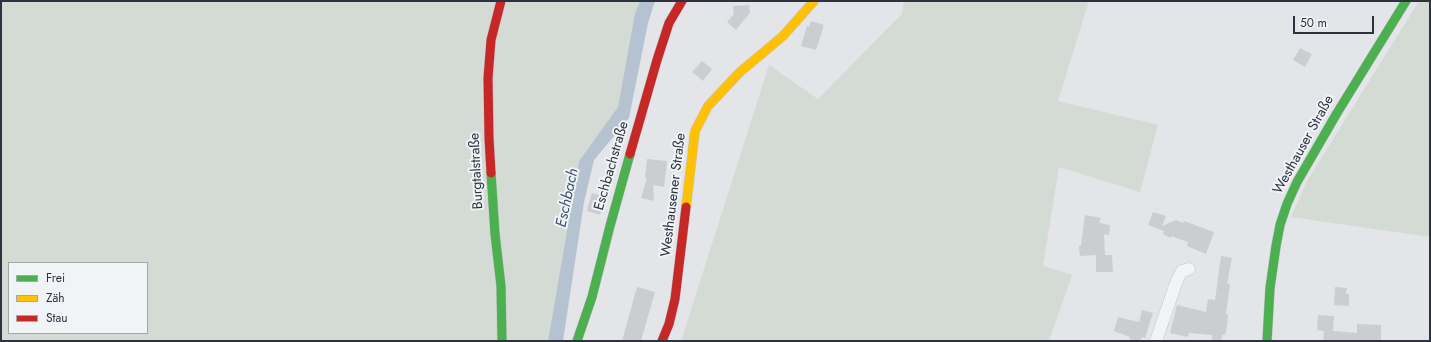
<!DOCTYPE html>
<html>
<head>
<meta charset="utf-8">
<style>
  body { margin:0 }
  #map { position:relative; width:1431px; height:342px; overflow:hidden; background:#e3e5e8; font-family:Jost,sans-serif }
  canvas { display:block }
  .frame { position:absolute; inset:0; border:2px solid #2c333f; pointer-events:none }
  .legend { position:absolute; left:8px; top:262px; width:140px; height:72px; box-sizing:border-box; background:#f1f4f7; border:1px solid #a2a7ad; margin:0; padding:5px 7px; list-style:none; font-size:12px; color:#2c333f }
  .legend li { display:flex; align-items:center; gap:8px; height:20px }
  .legend b { width:20px; border:1px solid #a2a7ad }
  .scale { position:absolute; left:1293px; top:16px; width:81px; height:18px; box-sizing:border-box; border:2px solid #2c333f; border-top:0; padding-left:5px; font-size:12px; line-height:14px; white-space:nowrap; color:#2c333f; -webkit-text-stroke:3px #f1f4f7; paint-order:stroke }
</style>
</head>
<body>
<div id="map">
<canvas width="1431" height="342"></canvas>
<div class="frame"></div>
<ul class="legend">
<li><b style="height:5px;background:#4caf50"></b>Frei</li>
<li><b style="height:5px;background:#ffc107"></b>Zäh</li>
<li><b style="height:5px;background:#c62828"></b>Stau</li>
</ul>
<div class="scale">50 m</div>
</div>
<script>
const ctx = document.querySelector('canvas').getContext('2d');
ctx.lineJoin = 'round';
function paint(path, color) { ctx.fillStyle = color; ctx.fill(path, 'evenodd'); }
const toPath = rows => new Path2D(rows.map(r => 'M' + r).join(''));
function strokePath(path, color, width, dash) { ctx.strokeStyle = color; ctx.lineWidth = width; ctx.lineCap = dash ? 'butt' : 'round'; ctx.setLineDash(dash || []); ctx.stroke(path); }
function label(font, color, halo, rows, align = 'center') {
  ctx.font = font + ' Jost,sans-serif'; ctx.lineWidth = 4; ctx.setLineDash([]); ctx.textBaseline = 'middle'; ctx.strokeStyle = halo; ctx.fillStyle = color; for (const [text, x, y, turn = 0] of rows) {
    ctx.save(); ctx.translate(x, y); ctx.rotate((+turn || 0) * Math.PI / 180); ctx.textAlign = isNaN(turn) ? turn : align; if (halo) ctx.strokeText(text, 0, 0); ctx.fillText(text, 0, 0); ctx.restore();
  }
}
paint(toPath([
  [1,1,640,1,635,13,618,107,579,161,548,341,1,341],
  [9,263,147,263,147,333,9,333],
  [904,1,1089,1,1058,101,1158,125,1140,192,1059,167,1043,266,1072,275,1049,341,681,341,769,65,818,99,902,14],
  [1419,1,1430,1,1430,237,1291,217,1307,181]
]), '#d4dbd4');
paint(toPath([
  [640,1,655,1,648,23,629,118,594,160,584,202,563,341,548,341,579,161,618,107,635,13]
]), '#b5c2d0');
paint(toPath([
  [749,5,750,13,736,30,727,22,734,14,733,6],
  [811,21,824,25,816,50,801,46,807,26,809,27],
  [1300,48,1312,54,1305,67,1293,60],
  [702,61,712,69,703,81,692,72],
  [647,159,667,161,664,187,653,185,654,201,641,198,647,178,645,178],
  [592,193,606,197,600,215,587,211],
  [1153,212,1166,216,1162,226,1176,220,1183,223,1184,221,1214,232,1206,254,1187,246,1188,242,1171,236,1171,238,1163,234,1164,231,1148,225],
  [1085,215,1101,218,1099,223,1110,225,1109,235,1104,234,1105,255,1112,255,1113,272,1096,272,1096,255,1080,256,1079,246,1081,246],
  [1221,256,1232,258,1227,283,1230,284,1226,314,1228,314,1227,327,1225,335,1222,335,1221,341,1212,341,1212,335,1189,333,1188,337,1170,333,1177,305,1206,312,1208,299,1215,300],
  [637,287,655,292,641,341,622,341],
  [1335,287,1347,288,1346,294,1349,294,1349,306,1334,305],
  [1142,310,1153,313,1145,338,1142,337,1140,341,1135,341,1129,339,1130,337,1114,331,1118,317,1139,322],
  [1318,315,1334,316,1333,331,1357,333,1357,324,1381,325,1381,341,1323,341,1324,331,1317,330]
]), '#cccdd0');
const street = toPath([
  [1156,341,1177,280,1182,271,1189,269]
]);
const fast = toPath([
  [491,173,495,234,501,286,502,341],
  [577,341,592,297,610,226,630,154],
  [1267,341,1270,288,1276,246,1280,225,1287,204,1297,182,1337,113,1406,1]
]);
const slow = toPath([
  [686,207,695,131,708,106,740,72,783,36,814,1]
]);
const jam = toPath([
  [630,154,657,60,669,23,682,1],
  [491,173,489,138,488,78,491,40,501,1],
  [662,341,669,324,675,299,686,207]
]);
strokePath(street, '#c2c3c6', 13);
strokePath(fast, '#c2c3c6', 10);
strokePath(slow, '#c2c3c6', 10);
strokePath(jam, '#c2c3c6', 10);
strokePath(street, '#f2f3f5', 12);
strokePath(fast, '#4caf50', 9);
strokePath(slow, '#ffc107', 9);
strokePath(jam, '#c62828', 9);
label('14px', '#2c333f', '#f1f4f7', [
  ["Westhauser Straße",1304,145,-61],
  ["Eschbachstraße",612,166,-74],
  ["Burgtalstraße",477,171,-93],
  ["Westhausener Straße",674,195,-83]
]);
label('italic 15px', '#3a526f', '#f1f4f7', [
  ["Eschbach",568,198,-78]
]);
</script>
</body>
</html>
